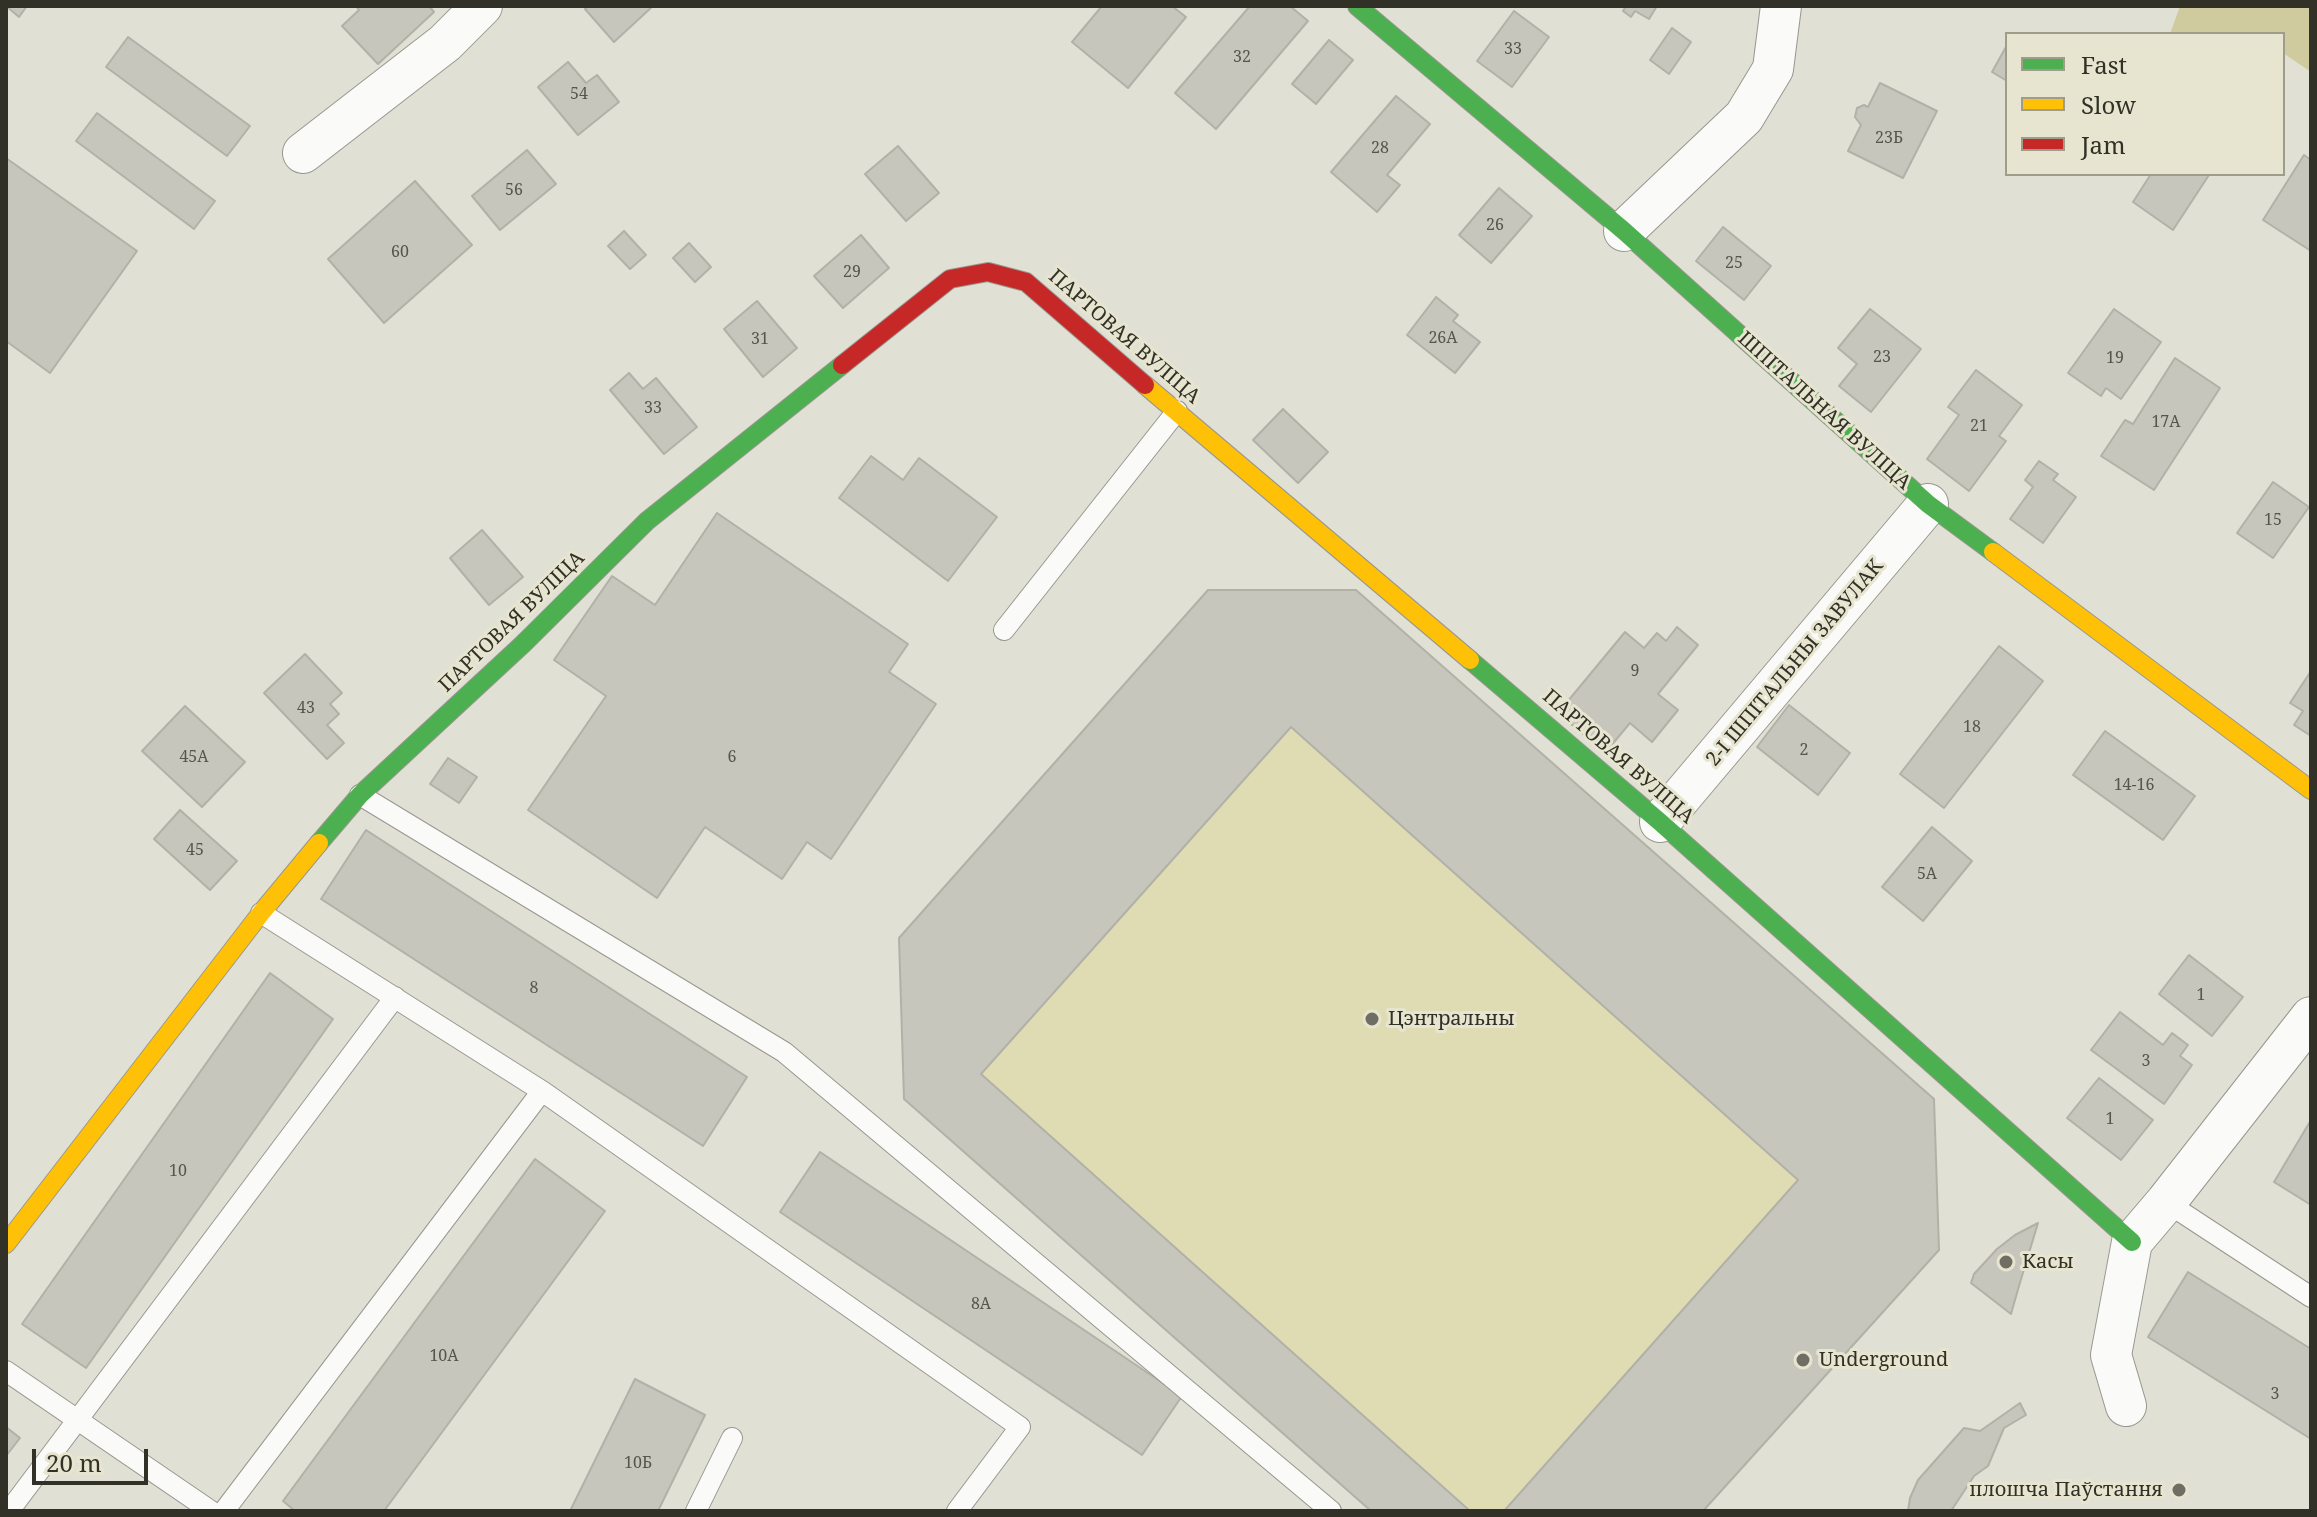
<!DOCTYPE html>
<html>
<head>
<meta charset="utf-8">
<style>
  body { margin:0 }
  #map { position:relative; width:2317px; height:1517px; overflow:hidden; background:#e1e0d5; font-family:"Noto Serif",serif }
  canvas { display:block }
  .frame { position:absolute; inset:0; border:8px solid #313128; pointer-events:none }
  .legend { position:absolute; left:2005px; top:32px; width:280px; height:144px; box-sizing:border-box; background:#e7e5cf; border:2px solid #9e9d8c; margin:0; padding:10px 14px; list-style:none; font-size:24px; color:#313128 }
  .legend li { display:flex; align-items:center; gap:16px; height:40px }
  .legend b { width:40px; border:2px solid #9e9d8c }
  .scale { position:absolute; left:32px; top:1449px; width:116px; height:36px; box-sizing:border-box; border:4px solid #313128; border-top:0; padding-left:10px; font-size:24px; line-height:28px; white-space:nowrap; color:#313128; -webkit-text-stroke:6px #e7e5cf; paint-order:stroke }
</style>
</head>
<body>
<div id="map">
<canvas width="2317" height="1517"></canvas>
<div class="frame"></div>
<ul class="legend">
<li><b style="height:10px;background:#4caf50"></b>Fast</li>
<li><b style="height:10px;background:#ffc107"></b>Slow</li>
<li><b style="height:10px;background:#c62828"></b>Jam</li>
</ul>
<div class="scale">20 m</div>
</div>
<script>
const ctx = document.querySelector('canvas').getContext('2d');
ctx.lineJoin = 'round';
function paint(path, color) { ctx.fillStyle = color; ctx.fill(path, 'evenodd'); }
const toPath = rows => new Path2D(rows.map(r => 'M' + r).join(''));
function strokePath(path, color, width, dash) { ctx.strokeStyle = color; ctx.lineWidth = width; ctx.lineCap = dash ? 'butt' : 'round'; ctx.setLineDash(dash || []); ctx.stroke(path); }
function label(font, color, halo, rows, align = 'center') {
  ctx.font = font + ' "Noto Serif",serif'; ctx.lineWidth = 6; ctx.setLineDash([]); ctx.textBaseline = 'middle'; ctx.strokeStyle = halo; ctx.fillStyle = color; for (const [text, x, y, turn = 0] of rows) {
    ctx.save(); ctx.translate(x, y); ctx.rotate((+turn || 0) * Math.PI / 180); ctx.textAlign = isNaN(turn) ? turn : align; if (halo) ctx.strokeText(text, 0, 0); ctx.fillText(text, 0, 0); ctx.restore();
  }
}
paint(toPath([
  [1208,590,1934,1099,1939,1250,1703,1511,1371,1511,904,1099,899,938]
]), '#dfdcb4');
paint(toPath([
  [2180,6,2311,6,2311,72,2283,53,2283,34,2170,34]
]), '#cfcb9f');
const building = toPath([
  [6,6,27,6,19,17,6,6],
  [356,6,429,6,434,12,378,64,342,26,359,10,356,6],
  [588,6,653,6,614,42,585,9,588,6],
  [1102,6,1172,6,1186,17,1128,88,1072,42,1102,6],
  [1250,6,1290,6,1308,21,1216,129,1175,93,1250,6],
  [1626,6,1657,6,1649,19,1635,11,1631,17,1623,11,1626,6],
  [1514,11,1549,37,1512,87,1477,61,1514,11],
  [1672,28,1691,42,1669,74,1650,60,1672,28],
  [128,37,250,126,227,156,106,67,128,37],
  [1329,40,1353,60,1316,104,1292,84,1329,40],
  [2007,45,2007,81,1992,72,2007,45],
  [568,62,586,83,597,75,619,102,578,135,538,87,568,62],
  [1880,83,1937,111,1903,178,1848,151,1861,125,1855,117,1857,108,1864,105,1868,107,1880,83],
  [1396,96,1430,124,1387,175,1400,185,1377,212,1331,172,1396,96],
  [97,113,215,201,194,229,76,141,97,113],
  [898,146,939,193,906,221,865,174,898,146],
  [527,150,556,184,500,230,472,196,527,150],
  [2304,155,2311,160,2311,251,2263,220,2304,155],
  [6,158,137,251,50,373,6,341,6,158],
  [2151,174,2209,175,2173,230,2133,202,2151,174],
  [415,181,472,245,384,323,328,259,415,181],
  [1499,188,1532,216,1491,263,1459,235,1499,188],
  [1723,227,1771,266,1744,300,1696,261,1723,227],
  [624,231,646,255,630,269,608,246,624,231],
  [861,235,889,268,843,308,814,276,861,235],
  [689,243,711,267,695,282,673,258,689,243],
  [1436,297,1458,315,1453,321,1480,342,1455,373,1407,335,1436,297],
  [757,301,797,348,763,377,724,329,757,301],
  [1870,309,1921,349,1871,412,1839,386,1857,364,1838,348,1870,309],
  [2114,309,2161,342,2121,399,2106,388,2101,396,2068,373,2114,309],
  [2175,358,2220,388,2154,490,2101,456,2125,420,2133,424,2175,358],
  [1976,370,2022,405,1999,436,2006,441,1969,491,1927,459,1959,415,1948,407,1976,370],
  [629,373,643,389,656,378,697,427,664,454,610,390,629,373],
  [1283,409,1328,452,1298,483,1253,440,1283,409],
  [871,456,903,480,919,458,997,517,948,581,839,498,871,456],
  [2039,461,2058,474,2053,480,2076,497,2043,543,2010,519,2033,487,2025,480,2039,461],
  [2273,482,2309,507,2273,558,2237,533,2273,482],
  [717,513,908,644,889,672,936,704,831,859,807,842,782,879,705,827,657,898,528,810,606,696,554,660,612,576,655,605,717,513],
  [482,530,523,577,489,605,450,558,482,530],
  [1208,590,1356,590,1934,1099,1939,1250,1703,1511,1504,1511,1798,1180,1291,727,981,1074,1470,1511,1371,1511,904,1099,899,938,1208,590],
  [1677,627,1698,645,1658,694,1678,710,1652,742,1630,723,1605,753,1558,713,1625,632,1644,648,1657,633,1666,641,1677,627],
  [1999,646,2043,681,1944,808,1900,774,1999,646],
  [305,654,342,693,330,704,339,714,327,725,344,743,327,759,264,693,305,654],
  [2311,671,2311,736,2294,725,2303,711,2290,703,2311,671],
  [1789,705,1850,753,1818,795,1757,747,1789,705],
  [185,706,245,762,202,807,142,751,185,706],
  [2105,731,2195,796,2163,840,2073,775,2105,731],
  [448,758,477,777,459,803,430,784,448,758],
  [180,810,237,861,210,890,154,839,180,810],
  [1932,827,1972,861,1923,921,1882,887,1932,827],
  [366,830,747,1077,703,1146,321,899,366,830],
  [2189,955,2243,997,2212,1036,2159,994,2189,955],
  [270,973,333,1019,86,1368,22,1324,270,973],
  [2120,1012,2163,1045,2172,1033,2188,1045,2180,1056,2192,1065,2164,1104,2091,1050,2120,1012],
  [2099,1078,2153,1120,2121,1160,2067,1118,2099,1078],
  [2311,1120,2311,1205,2274,1182,2311,1120],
  [820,1152,1182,1396,1142,1455,780,1212,820,1152],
  [535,1159,605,1211,384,1511,295,1511,283,1501,535,1159],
  [2038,1223,2019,1286,2011,1314,1971,1283,1974,1274,1997,1249,2015,1235,2038,1223],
  [2188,1272,2311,1349,2311,1439,2148,1337,2188,1272],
  [635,1379,705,1415,658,1511,570,1511,635,1379],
  [2020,1403,2026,1415,2004,1428,1988,1466,1974,1476,1951,1511,1908,1511,1910,1498,1918,1480,1964,1428,1980,1431,2020,1403],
  [6,1427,20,1438,6,1456,6,1427]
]);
paint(building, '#c7c6bc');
strokePath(building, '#b2b1a8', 2);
const lane = toPath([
  [1004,630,1177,411],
  [360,795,784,1052,1331,1511],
  [261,913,542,1091,1020,1427,957,1511],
  [2166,1202,2311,1297],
  [6,1371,211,1511],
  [9,1511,395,997],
  [224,1511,542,1091],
  [696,1511,732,1438]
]);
const street = toPath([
  [303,153,445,43,482,6],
  [1624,231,1744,117,1773,69,1781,6],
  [1660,822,1928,504],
  [2126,1406,2111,1355,2132,1242,2166,1202,2311,1017]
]);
const fast = toPath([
  [1357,6,1624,231,1928,504,1993,552],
  [1470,660,1660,822,2132,1242],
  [319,843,360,795,523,644,647,521,842,365]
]);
const slow = toPath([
  [1145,385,1470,660],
  [1993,552,2311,790],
  [6,1244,261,913,319,843]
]);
const jam = toPath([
  [842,365,950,279,988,272,1026,282,1145,385]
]);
strokePath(lane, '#98978f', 22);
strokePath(street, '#98978f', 42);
strokePath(fast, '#98978f', 20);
strokePath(slow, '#98978f', 20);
strokePath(jam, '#98978f', 20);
strokePath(lane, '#fafaf9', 20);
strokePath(street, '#fafaf9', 40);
strokePath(fast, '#4caf50', 18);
strokePath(slow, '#ffc107', 18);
strokePath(jam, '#c62828', 18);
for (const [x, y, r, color] of [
  [1372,1019,8,"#6f6e65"],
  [2006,1262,8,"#6f6e65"],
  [1803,1360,8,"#6f6e65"],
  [2179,1490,8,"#6f6e65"]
]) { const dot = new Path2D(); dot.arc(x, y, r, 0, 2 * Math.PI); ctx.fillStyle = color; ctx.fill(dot); strokePath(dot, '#e7e5cf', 3); }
label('16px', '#56564d', null, [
  ["33",1513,49],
  ["32",1242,57],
  ["54",579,94],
  ["23Б",1889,138],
  ["28",1380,148],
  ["56",514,190],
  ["26",1495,225],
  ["60",400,252],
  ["25",1734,263],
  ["29",852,272],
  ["26А",1443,338],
  ["31",760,339],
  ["23",1882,357],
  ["19",2115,358],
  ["33",653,408],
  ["17А",2166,422],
  ["21",1979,426],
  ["15",2273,520],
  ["9",1635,671],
  ["43",306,708],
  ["18",1972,727],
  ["2",1804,750],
  ["45А",194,757],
  ["6",732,757],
  ["14-16",2134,785],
  ["45",195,850],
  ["5А",1927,874],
  ["8",534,988],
  ["1",2201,995],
  ["3",2146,1061],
  ["1",2110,1119],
  ["10",178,1171],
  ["8А",981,1304],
  ["10А",444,1356],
  ["3",2275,1394],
  ["10Б",638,1463]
]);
label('20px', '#313128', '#e7e5cf', [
  ["ПАРТОВАЯ ВУЛІЦА",1124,337,41],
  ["ШПІТАЛЬНАЯ ВУЛІЦА",1824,411,42],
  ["ПАРТОВАЯ ВУЛІЦА",512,622,-44],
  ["2-І ШПІТАЛЬНЫ ЗАВУЛАК",1795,663,-50],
  ["ПАРТОВАЯ ВУЛІЦА",1618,757,41]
]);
label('20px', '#313128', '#e7e5cf', [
  ["Цэнтральны",1388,1019],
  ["Касы",2022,1262],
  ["Underground",1819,1360],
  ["плошча Паўстання",2163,1490,"right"]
], 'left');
</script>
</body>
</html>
